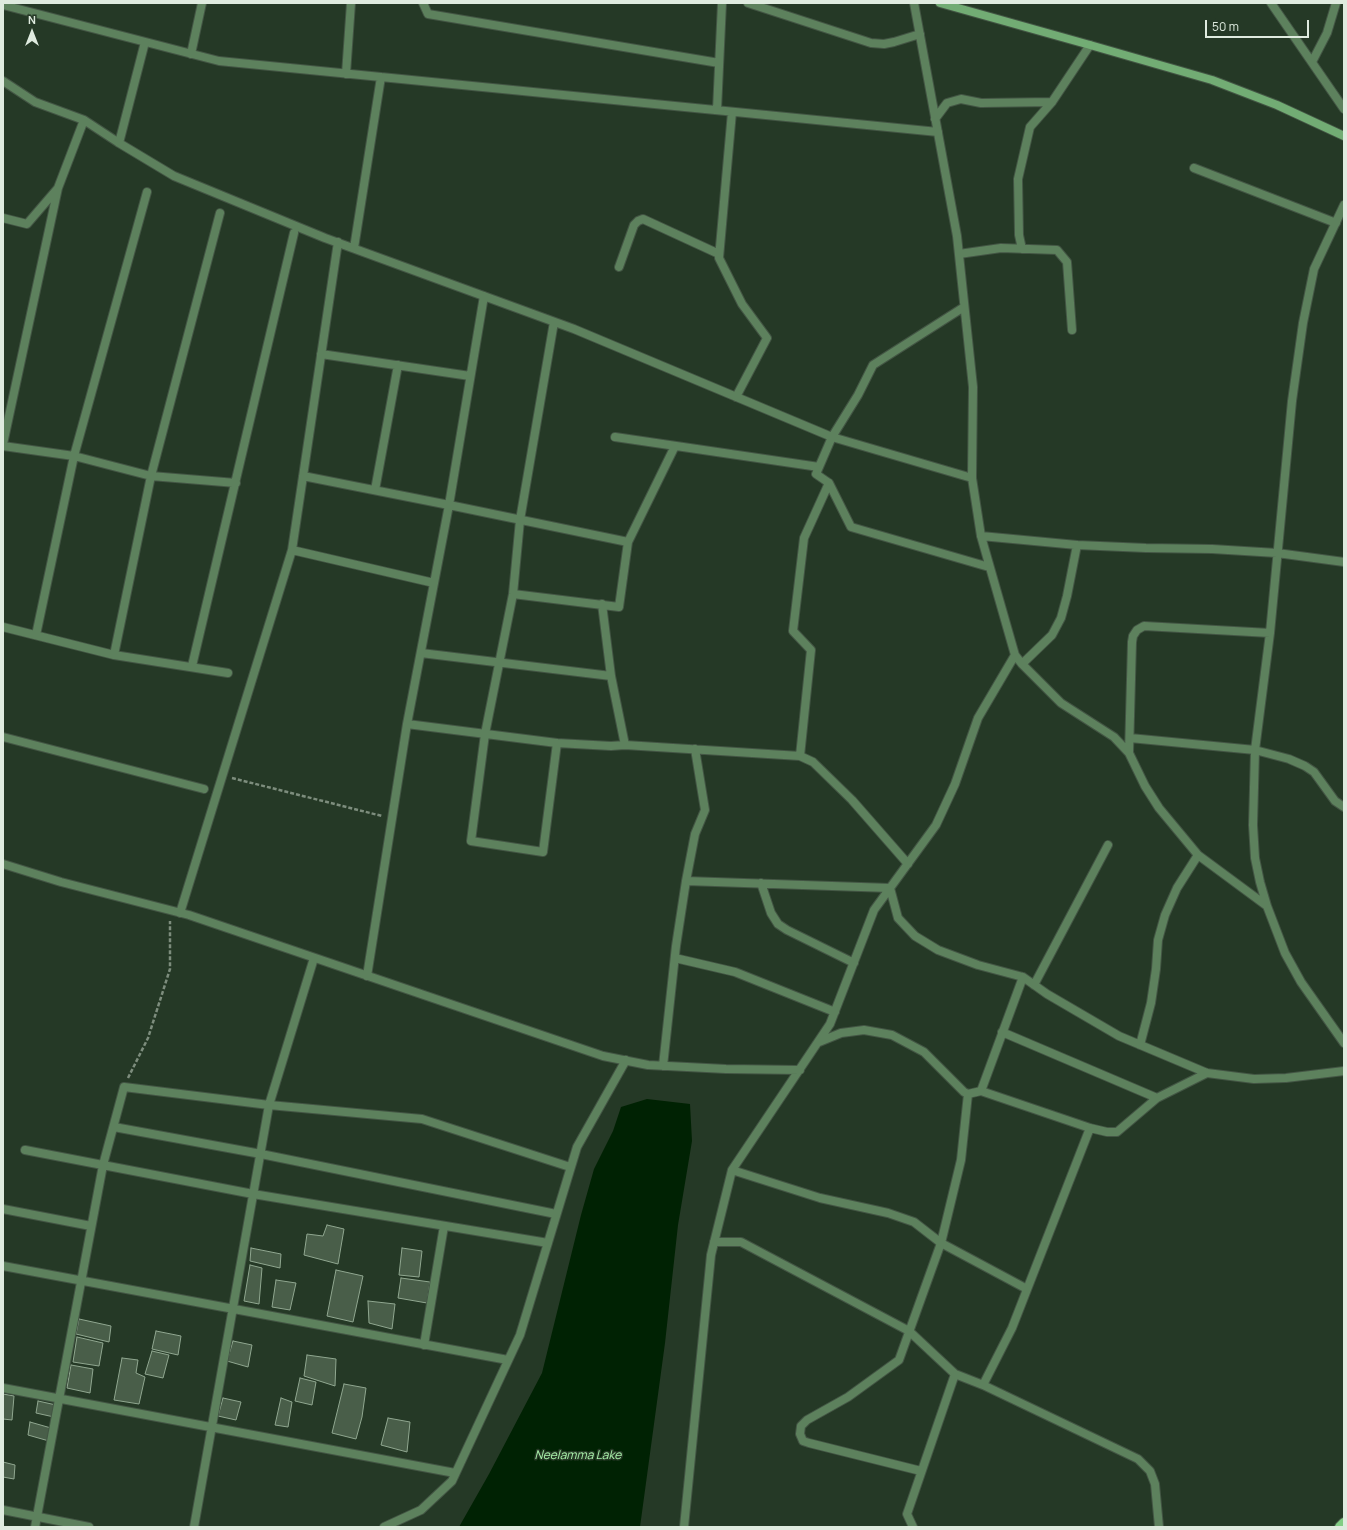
<!DOCTYPE html>
<html>
<head>
<meta charset="utf-8">
<style>
  body { margin:0 }
  #map { position:relative; width:1347px; height:1530px; overflow:hidden; background:#253926; font-family:Manrope,sans-serif }
  canvas { display:block }
  .frame { position:absolute; inset:0; border:4px solid #dfebdf; pointer-events:none }
  .north { position:absolute; left:12px; top:12px; width:40px; height:40px; -webkit-text-stroke:3px #253926; paint-order:stroke; rotate:0deg; font-size:11px; font-weight:700; line-height:16px; text-align:center; color:#dfebdf }
  .north::after { content:''; display:block; margin:auto; width:14px; height:18px; background:#dfebdf; clip-path:polygon(50% 0,100% 100%,50% 72%,0 100%) }
  .scale { position:absolute; left:1205px; top:20px; width:104px; height:18px; box-sizing:border-box; border:2px solid #dfebdf; border-top:0; padding-left:5px; font-size:12px; line-height:14px; white-space:nowrap; color:#dfebdf; -webkit-text-stroke:3px #253926; paint-order:stroke }
</style>
</head>
<body>
<div id="map">
<canvas width="1347" height="1530"></canvas>
<div class="frame"></div>
<div class="north">N</div>
<div class="scale">50 m</div>
</div>
<script>
const ctx = document.querySelector('canvas').getContext('2d');
ctx.lineJoin = 'round';
function paint(path, color) { ctx.fillStyle = color; ctx.fill(path, 'evenodd'); }
const toPath = rows => new Path2D(rows.map(r => 'M' + r).join(''));
function strokePath(path, color, width, dash) { ctx.strokeStyle = color; ctx.lineWidth = width; ctx.lineCap = dash ? 'butt' : 'round'; ctx.setLineDash(dash || []); ctx.stroke(path); }
function label(font, color, halo, rows, align = 'center') {
  ctx.font = font + ' Manrope,sans-serif'; ctx.lineWidth = 3; ctx.setLineDash([]); ctx.textBaseline = 'middle'; ctx.strokeStyle = halo; ctx.fillStyle = color; for (const [text, x, y, turn = 0] of rows) {
    ctx.save(); ctx.translate(x, y); ctx.rotate((+turn || 0) * Math.PI / 180); ctx.textAlign = isNaN(turn) ? turn : align; if (halo) ctx.strokeText(text, 0, 0); ctx.fillText(text, 0, 0); ctx.restore();
  }
}
paint(toPath([
  [647,1099,690,1104,692,1141,678,1225,665,1343,640,1527,459,1527,489,1474,542,1373,581,1215,594,1169,613,1131,621,1107]
]), '#002203');
const building = toPath([
  [327,1225,344,1229,338,1264,304,1255,307,1234,323,1236,327,1225],
  [251,1248,281,1254,280,1268,250,1261,251,1248],
  [402,1248,422,1251,419,1277,399,1275,402,1248],
  [250,1265,262,1268,259,1304,244,1301,250,1265],
  [336,1270,363,1276,353,1322,327,1316,336,1270],
  [401,1278,430,1282,427,1303,398,1298,401,1278],
  [276,1280,296,1283,290,1310,272,1307,276,1280],
  [368,1301,395,1304,392,1329,369,1323,368,1301],
  [79,1319,111,1326,109,1342,76,1334,79,1319],
  [156,1331,181,1336,178,1355,152,1349,156,1331],
  [77,1337,103,1343,99,1366,73,1362,77,1337],
  [233,1341,252,1345,248,1367,227,1361,233,1341],
  [152,1351,169,1355,163,1378,145,1374,152,1351],
  [307,1355,336,1359,335,1386,304,1376,307,1355],
  [122,1358,138,1360,136,1373,145,1377,139,1404,114,1400,122,1358],
  [71,1365,93,1369,90,1393,67,1388,71,1365],
  [300,1378,316,1382,312,1405,295,1401,300,1378],
  [344,1384,366,1388,362,1417,356,1439,332,1433,344,1384],
  [3,1394,14,1396,12,1420,3,1419,3,1394],
  [223,1398,241,1402,236,1420,218,1416,223,1398],
  [281,1398,292,1402,288,1427,275,1425,281,1398],
  [38,1401,56,1405,54,1417,36,1413,38,1401],
  [388,1418,410,1422,407,1452,381,1445,388,1418],
  [30,1422,51,1428,49,1441,28,1435,30,1422],
  [3,1462,15,1465,14,1479,3,1477,3,1462]
]);
paint(building, '#495e49');
strokePath(building, '#90a790', 1);
const street = toPath([
  [423,3,428,14,719,63],
  [748,3,871,43,884,44,894,42,920,34],
  [914,3,957,236,973,387,972,478,981,536,1015,655,1022,664,1061,703,1114,737,1129,753,1145,786,1159,808,1198,855,1267,906,1285,953,1301,982,1344,1043],
  [1271,3,1344,109],
  [3,5,219,61,938,132],
  [191,54,202,3],
  [1312,62,1327,33,1336,3],
  [346,74,351,3],
  [3,81,35,102,84,120,119,143,174,176,325,238,574,329,832,437,972,478],
  [717,110,722,3],
  [732,112,719,258,742,304,767,338,736,397],
  [935,119,947,103,961,99,981,103,1052,102],
  [119,143,145,42],
  [1194,168,1336,223],
  [3,218,27,224,58,188,84,120],
  [354,248,381,77],
  [1022,249,1019,235,1018,179,1030,127,1052,102,1090,45],
  [959,254,1001,248,1057,250,1067,262,1072,330],
  [619,267,634,225,638,221,643,219,719,254],
  [554,322,520,520,513,594,485,734,471,841,543,852,557,743],
  [321,354,470,376],
  [615,437,819,467],
  [3,444,58,188],
  [3,446,74,456,151,476,236,483],
  [303,476,449,505,628,542,619,607,513,594],
  [829,483,851,527,989,567],
  [375,490,398,365],
  [981,536,1077,545,1146,548,1212,549,1277,553,1344,562],
  [628,542,675,446],
  [292,550,434,583],
  [602,604,611,676,625,745],
  [3,627,114,655,228,673],
  [36,635,74,456,147,192],
  [421,653,611,676],
  [114,655,151,476,220,213],
  [1022,664,1052,635,1061,618,1067,596,1077,545],
  [192,666,294,233],
  [407,724,557,743,611,746,625,745,800,756,813,762,852,800,908,864],
  [3,737,204,789],
  [1130,738,1255,750,1289,759,1305,766,1314,772,1335,801,1344,807],
  [1129,753,1132,642,1133,636,1137,630,1144,626,1270,633],
  [800,756,811,650,793,631,804,538,829,483,816,474,832,437,858,395,873,365,964,307],
  [3,864,61,882,189,915,603,1056,648,1065,726,1069,800,1070],
  [686,881,890,888,898,918,915,936,938,950,978,965,1023,977],
  [761,883,771,913,778,924,787,930,854,963],
  [1267,906,1260,882,1255,858,1253,825,1255,750,1270,633,1292,401,1303,323,1314,269,1344,205],
  [180,913,292,550,338,242],
  [675,958,735,972,835,1012],
  [367,976,407,724,449,505,484,296],
  [1034,985,1108,845],
  [1002,1032,1157,1098],
  [819,1042,841,1033,864,1030,892,1035,924,1052,964,1092,968,1094,981,1091,1090,1128,1107,1132,1117,1132,1157,1098,1207,1073],
  [1140,1045,1151,1003,1156,969,1158,940,1165,915,1177,888,1198,855],
  [663,1066,676,946,686,881,695,834,705,810,695,749],
  [981,1091,1023,977,1047,994,1119,1036,1207,1073,1254,1079,1286,1078,1344,1071],
  [114,1127,261,1154,556,1214],
  [25,1150,253,1194,548,1243],
  [732,1170,820,1198,888,1213,914,1222,941,1243,1027,1289],
  [3,1209,91,1226],
  [714,1242,741,1242,909,1331,955,1374,983,1385,1138,1459,1150,1471,1155,1484,1159,1527],
  [3,1266,508,1360],
  [424,1345,444,1226],
  [983,1385,1012,1328,1090,1128],
  [3,1388,455,1473],
  [921,1471,809,1443,803,1441,800,1434,801,1426,807,1420,848,1397,899,1360,941,1243,961,1160,968,1094],
  [3,1510,89,1527],
  [35,1527,103,1165,124,1087,269,1105,422,1119,570,1167],
  [194,1527,269,1105,314,958],
  [384,1527,421,1510,452,1481,520,1335,577,1147,626,1060],
  [684,1527,711,1255,732,1170,830,1024,874,910,936,825,955,784,978,718,1015,655],
  [913,1527,907,1514,955,1374]
]);
const secondary = toPath([
  [940,3,1090,45,1212,80,1277,105,1344,136]
]);
const primary = toPath([
  [1340,1527,1344,1523]
]);
strokePath(street, '#435544', 10);
strokePath(secondary, '#435544', 10);
strokePath(primary, '#435544', 12);
strokePath(toPath([
  [232,778,382,816],
  [128,1078,148,1038,170,969,170,921]
]), '#7d8d7d', 2.5, [4, 2]);
strokePath(street, '#5d815d', 8);
strokePath(secondary, '#72ac74', 8);
strokePath(primary, '#82cd84', 10);
label('italic 12px', '#a9f1aa', '#253926', [
  ["Neelamma Lake",578,1456]
]);
</script>
</body>
</html>
